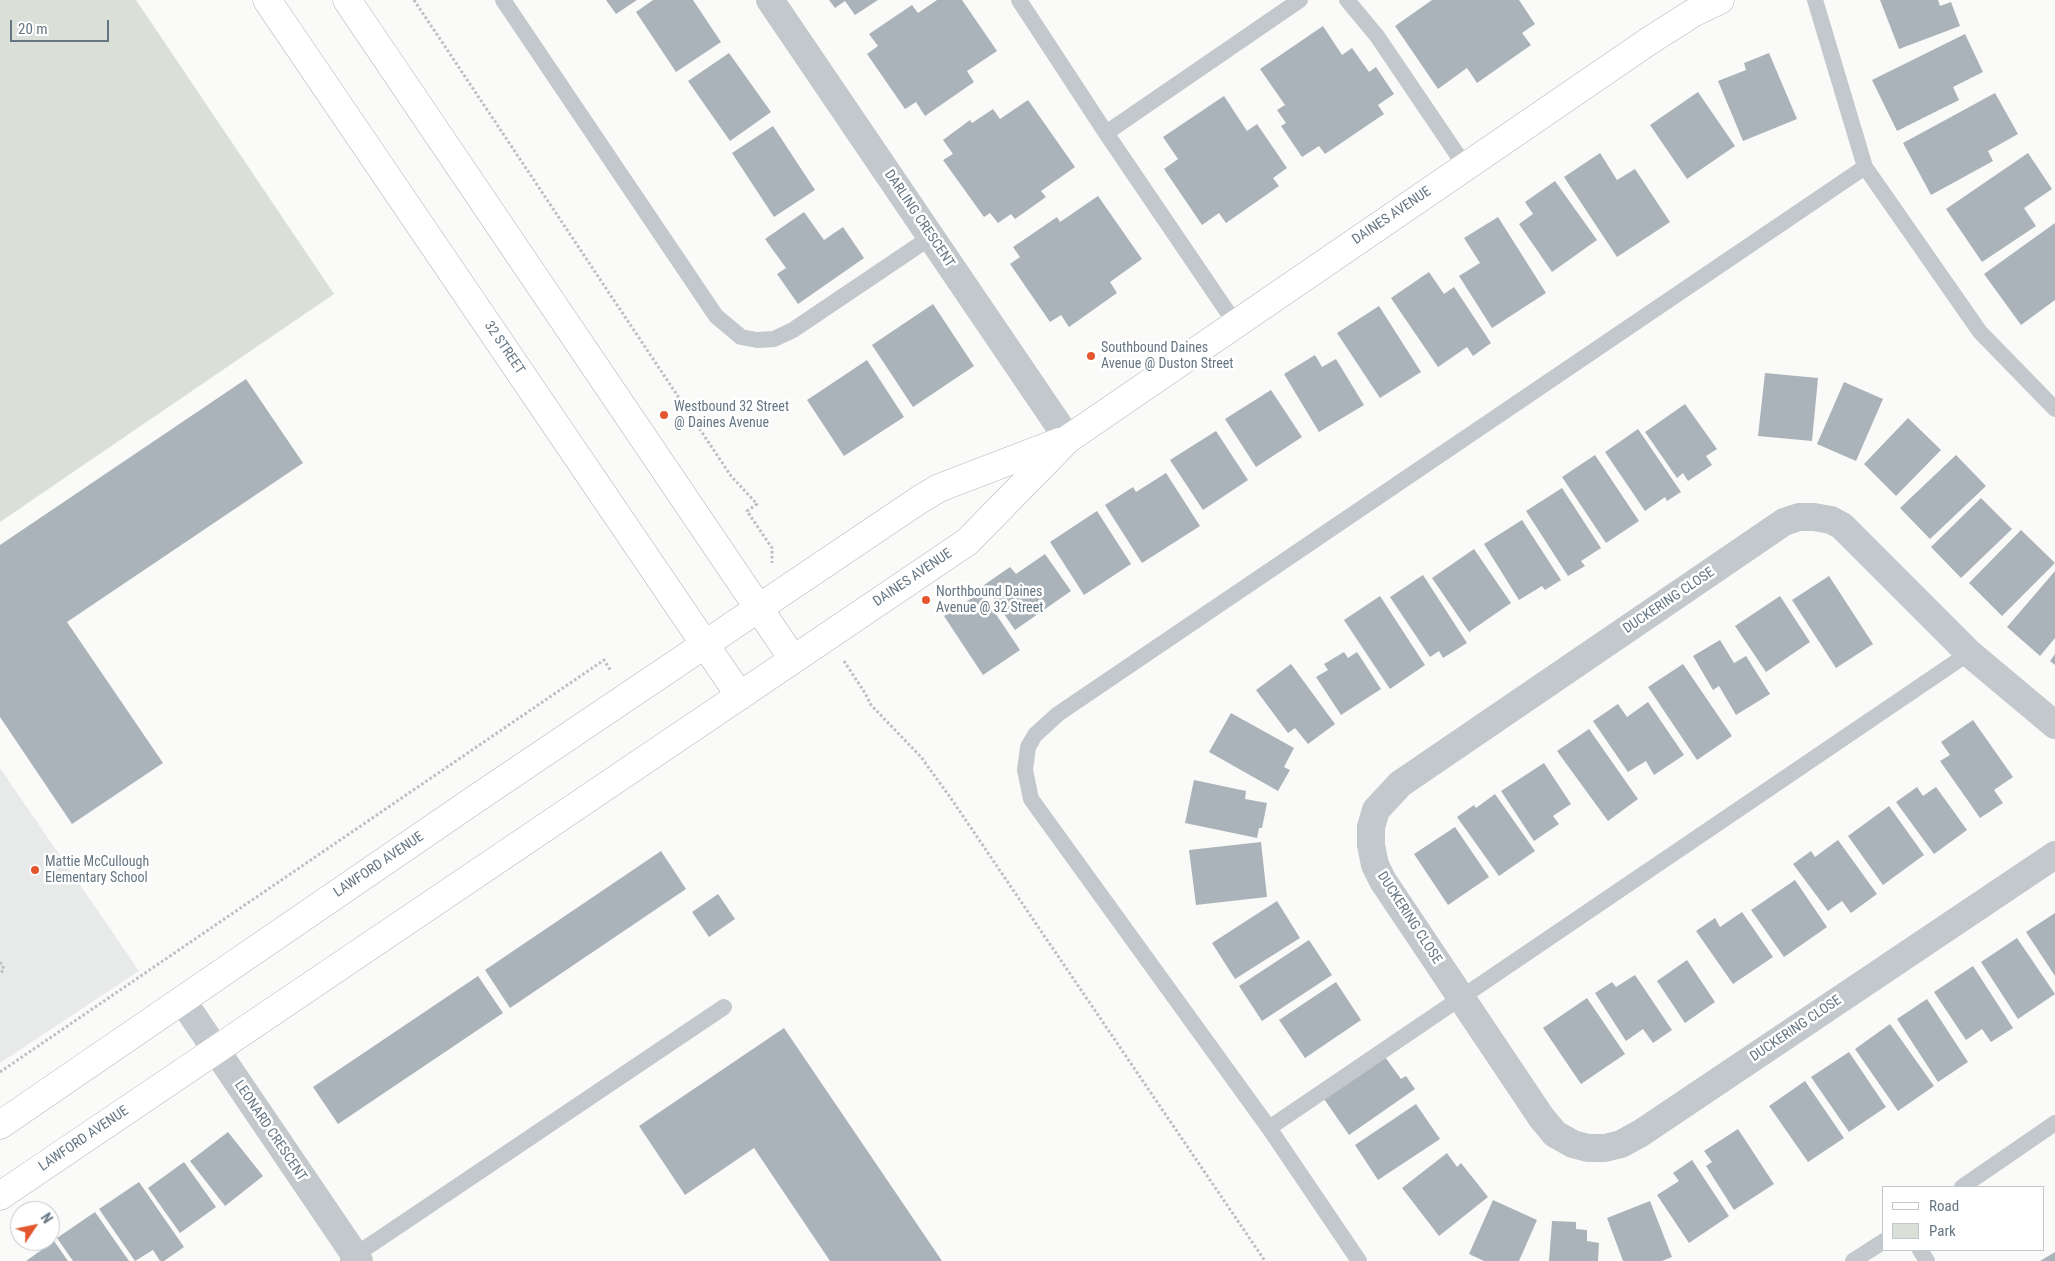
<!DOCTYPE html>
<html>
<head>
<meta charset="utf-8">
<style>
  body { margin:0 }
  #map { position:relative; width:2055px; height:1261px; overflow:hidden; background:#fafaf8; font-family:"Roboto Condensed",sans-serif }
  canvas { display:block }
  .legend { position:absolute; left:1882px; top:1186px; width:162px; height:65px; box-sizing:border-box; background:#fff; border:1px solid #c1c8cd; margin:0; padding:6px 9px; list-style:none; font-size:15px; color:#657683 }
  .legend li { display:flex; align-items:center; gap:10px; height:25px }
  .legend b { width:25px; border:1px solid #c1c8cd }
  .north { position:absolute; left:10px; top:1201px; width:50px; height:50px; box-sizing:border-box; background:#fff; border:1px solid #c1c8cd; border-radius:50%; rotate:56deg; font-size:14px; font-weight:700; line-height:20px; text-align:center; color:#657683 }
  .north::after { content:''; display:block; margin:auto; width:18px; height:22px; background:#e4572e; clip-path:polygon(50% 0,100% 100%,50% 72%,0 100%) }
  .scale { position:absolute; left:10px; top:20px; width:99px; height:22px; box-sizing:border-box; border:2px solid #657683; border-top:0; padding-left:6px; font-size:15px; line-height:18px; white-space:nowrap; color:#657683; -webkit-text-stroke:4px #fff; paint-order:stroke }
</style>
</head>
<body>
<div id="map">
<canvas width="2055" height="1261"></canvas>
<ul class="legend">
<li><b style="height:6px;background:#fff"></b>Road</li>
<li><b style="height:14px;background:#dadfd7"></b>Park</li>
</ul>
<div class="north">N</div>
<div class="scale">20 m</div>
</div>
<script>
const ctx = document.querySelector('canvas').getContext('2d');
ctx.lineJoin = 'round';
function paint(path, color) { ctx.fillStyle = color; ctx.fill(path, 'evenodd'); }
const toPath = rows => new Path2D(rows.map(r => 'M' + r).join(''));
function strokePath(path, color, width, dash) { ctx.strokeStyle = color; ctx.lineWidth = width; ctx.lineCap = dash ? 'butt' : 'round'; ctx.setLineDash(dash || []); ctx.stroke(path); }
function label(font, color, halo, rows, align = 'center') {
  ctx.font = font + ' "Roboto Condensed",sans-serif'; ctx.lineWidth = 5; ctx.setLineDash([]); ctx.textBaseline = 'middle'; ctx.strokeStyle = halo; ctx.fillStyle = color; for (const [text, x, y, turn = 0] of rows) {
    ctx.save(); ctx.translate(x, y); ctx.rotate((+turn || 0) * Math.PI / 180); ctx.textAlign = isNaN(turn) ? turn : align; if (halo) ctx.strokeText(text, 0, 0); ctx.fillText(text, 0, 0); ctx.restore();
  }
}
paint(toPath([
  [0,768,139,971,0,1063]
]), '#e8e9e9');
paint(toPath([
  [0,0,136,0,334,294,0,522]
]), '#dadfd7');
paint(toPath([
  [606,0,637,0,616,14],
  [653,0,693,0,721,42,676,72,636,12],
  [829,0,878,0,855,15,845,1,835,8],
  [937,0,962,0,997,51,967,71,974,82,925,116,916,102,905,109,867,54,878,46,869,34,912,5,918,13],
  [1432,0,1519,0,1535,24,1522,33,1531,45,1477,83,1467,68,1438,89,1395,26],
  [1880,0,1938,0,1940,6,1951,2,1960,26,1899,49],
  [1323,26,1342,55,1352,48,1369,72,1376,67,1394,94,1378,105,1384,114,1325,154,1319,146,1302,157,1281,126,1286,123,1277,110,1285,105,1260,69],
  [1965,34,1983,72,1953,87,1959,100,1897,131,1872,80],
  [729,53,771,112,730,141,688,81],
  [1769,53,1797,119,1743,141,1718,81,1746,70,1744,63],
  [1698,92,1735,146,1687,179,1650,125],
  [1995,93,2018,134,1988,151,1993,161,1931,195,1903,143],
  [1224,96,1247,131,1257,124,1287,168,1273,178,1279,186,1226,223,1219,213,1202,225,1164,169,1178,159,1163,137],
  [1028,100,1075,167,1041,191,1046,197,1015,219,1011,214,998,223,990,213,984,217,943,160,953,154,943,140,970,120,972,123,993,109,1000,119],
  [773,126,815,190,774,217,732,153],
  [1600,153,1617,180,1635,169,1670,222,1617,257,1564,177],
  [2028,153,2052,189,2024,208,2036,226,1982,262,1946,209],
  [1555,181,1597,240,1552,272,1519,224,1533,214,1525,202],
  [1098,196,1142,259,1110,282,1117,293,1069,327,1061,315,1050,322,1010,264,1020,257,1013,247,1057,217,1060,222],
  [804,212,824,240,843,227,864,258,798,304,777,274,786,268,765,239],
  [1498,217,1546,293,1492,328,1459,276,1480,263,1464,238],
  [2055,223,2055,300,2021,325,1984,274],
  [1429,272,1444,294,1454,287,1491,343,1473,356,1467,347,1438,367,1391,298],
  [933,304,974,366,913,407,872,345],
  [1379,306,1421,372,1380,398,1337,333],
  [1315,355,1322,367,1336,359,1364,405,1319,432,1284,374],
  [867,360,904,417,844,456,807,400],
  [1765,373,1818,378,1812,441,1758,436],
  [246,379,303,463,67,622,163,763,72,824,0,717,0,545],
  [1844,382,1883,399,1856,461,1817,444],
  [1271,390,1302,437,1256,467,1225,419],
  [1685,404,1717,449,1706,456,1712,465,1688,481,1683,473,1677,478,1645,432],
  [1908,418,1941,450,1896,496,1864,464],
  [1638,429,1681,492,1667,501,1665,497,1645,511,1605,452],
  [1216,431,1248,480,1203,510,1170,460],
  [1595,455,1639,521,1606,543,1562,477],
  [1956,455,1986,486,1930,539,1900,508],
  [1166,473,1200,526,1142,563,1105,505,1133,487,1136,492],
  [1562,488,1601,548,1581,561,1585,566,1568,576,1526,511],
  [1981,498,2012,529,1961,578,1931,547],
  [1097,511,1131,564,1084,595,1050,542],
  [1522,520,1561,580,1545,590,1542,586,1519,600,1484,544],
  [2021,530,2055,563,2002,616,1969,583],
  [1474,549,1511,603,1469,632,1432,578],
  [1045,554,1071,591,1015,630,984,585,1010,567,1016,574],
  [2055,571,2055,638,2040,656,2007,627],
  [1423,575,1467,643,1443,658,1439,651,1430,657,1390,597],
  [1829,576,1873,644,1836,668,1792,600],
  [981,592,1020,650,983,675,944,616],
  [1380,596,1425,665,1390,689,1344,620],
  [1780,596,1810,642,1766,672,1735,626],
  [1720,640,1734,663,1746,656,1770,694,1736,715,1719,686,1713,690,1693,656],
  [1344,652,1348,658,1357,652,1381,689,1341,715,1316,677,1328,670,1324,664],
  [2055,654,2055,665,2050,661],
  [1291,664,1335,724,1308,744,1295,728,1288,733,1256,690],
  [1683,664,1732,736,1697,760,1648,687],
  [1648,702,1684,755,1654,775,1646,761,1628,772,1593,721,1618,704,1627,717],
  [1231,713,1294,748,1284,767,1290,770,1278,791,1209,752],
  [1973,720,2013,777,1994,790,2003,803,1980,818,1940,761,1950,755,1941,742],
  [1589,729,1638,799,1608,821,1557,751],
  [1544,763,1571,804,1553,816,1559,824,1534,841,1501,791],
  [1194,780,1246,791,1245,799,1267,803,1262,828,1259,828,1257,838,1185,823],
  [1917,787,1923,796,1936,787,1967,830,1934,854,1896,802],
  [1495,794,1535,851,1499,876,1457,817,1474,805,1476,808],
  [1889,806,1924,855,1883,885,1848,836],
  [1455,827,1489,877,1448,905,1414,854],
  [1838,840,1877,894,1851,913,1842,901,1828,911,1793,864,1811,851,1815,857],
  [1261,842,1267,897,1196,905,1189,850],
  [661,851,686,889,510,1008,485,970],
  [1795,880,1827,927,1784,957,1751,910],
  [718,894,735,919,709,937,692,912],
  [1277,901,1300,938,1235,979,1212,943],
  [1742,912,1773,957,1733,984,1696,931,1715,918,1720,927],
  [2055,913,2055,976,2026,932],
  [2017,938,2055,994,2018,1019,1981,962],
  [1309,940,1332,975,1262,1021,1239,986],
  [1687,960,1715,1002,1685,1023,1657,981],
  [1973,966,2013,1028,1991,1042,1982,1029,1966,1040,1934,992],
  [1635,975,1672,1030,1653,1043,1643,1029,1626,1041,1595,993,1612,982,1616,987],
  [478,976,503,1013,338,1124,313,1087],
  [1336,982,1361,1020,1305,1058,1279,1020],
  [1587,998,1625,1054,1581,1084,1543,1028],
  [1927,999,1968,1062,1938,1082,1897,1019],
  [1890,1024,1934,1086,1898,1111,1855,1049],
  [784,1028,942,1261,830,1261,754,1148,685,1195,639,1126],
  [1849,1052,1886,1107,1849,1132,1811,1077],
  [1385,1057,1401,1079,1406,1076,1415,1089,1349,1135,1324,1099],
  [1805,1081,1844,1138,1808,1162,1769,1106],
  [1416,1104,1440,1139,1378,1180,1355,1145],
  [1738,1129,1774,1184,1734,1210,1706,1166,1712,1162,1704,1151],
  [228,1132,263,1176,225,1206,190,1161],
  [1447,1153,1457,1167,1461,1163,1488,1197,1439,1236,1402,1188],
  [1692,1160,1729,1216,1689,1243,1657,1195,1679,1181,1673,1173],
  [184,1162,216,1207,180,1233,148,1188],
  [139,1182,184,1247,164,1261,160,1261,153,1250,135,1261,99,1209],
  [1493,1200,1537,1220,1519,1261,1484,1261,1469,1254],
  [1650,1201,1672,1257,1662,1261,1623,1261,1607,1218],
  [95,1212,129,1261,73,1261,57,1238],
  [1552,1221,1576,1222,1576,1229,1587,1230,1587,1241,1599,1243,1598,1261,1549,1261],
  [54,1241,68,1261,26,1261],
  [2055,1252,2055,1261,2040,1261]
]), '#aab3b9');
const secondary = toPath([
  [267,0,740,696],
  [347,0,793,659],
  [0,1125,474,800,919,500,939,488,1059,442],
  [0,1196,967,542,1068,439,1649,41,1693,13,1720,0]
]);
strokePath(secondary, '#b3babf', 29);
strokePath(toPath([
  [414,0,731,476,757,504,747,511,772,548,772,563],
  [844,661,865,693,871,705,921,757,950,797,1265,1261],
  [0,962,4,969,0,974],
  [0,1072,604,660,611,671]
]), '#bbbfc2', 3, [2.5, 2.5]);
strokePath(toPath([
  [503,0,716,316,741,337,757,340,774,339,793,330,931,237],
  [1019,0,1106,133,1235,323],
  [1347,0,1377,36,1465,166],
  [1815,0,1865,167,1980,332,2055,409],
  [1106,133,1300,0],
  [1269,1128,1969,653],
  [1962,1187,2055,1123],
  [1920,1250,1927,1261],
  [348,1260,724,1007],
  [1359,1261,1269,1128,1031,799,1025,770,1028,747,1035,735,1058,714,1865,167],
  [1853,1261,1884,1241]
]), '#c3c8cc', 16);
strokePath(toPath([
  [770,0,1068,439],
  [2055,725,1969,653,1842,526,1831,520,1814,517,1799,517,1784,522,1400,784,1376,810,1371,827,1371,845,1375,865,1383,881,1541,1117,1555,1134,1573,1144,1588,1148,1605,1148,1621,1144,1641,1133,2055,855],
  [182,1000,359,1261]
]), '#c3c8cc', 28);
strokePath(secondary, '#fff', 28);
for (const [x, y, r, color] of [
  [1091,356,5,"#e4572e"],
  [664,415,5,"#e4572e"],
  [926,600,5,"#e4572e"],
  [35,870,5,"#e4572e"]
]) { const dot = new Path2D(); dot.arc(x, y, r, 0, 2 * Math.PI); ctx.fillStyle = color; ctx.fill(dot); strokePath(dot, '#fff', 2); }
label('14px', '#657683', '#fff', [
  ["DAINES AVENUE",1392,216,-34],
  ["DARLING CRESCENT",919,219,56],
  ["32 STREET",504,348,56],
  ["DAINES AVENUE",913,578,-34],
  ["DUCKERING CLOSE",1669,601,-34],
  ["LAWFORD AVENUE",379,865,-34],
  ["DUCKERING CLOSE",1409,918,57],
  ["DUCKERING CLOSE",1796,1029,-34],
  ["LEONARD CRESCENT",270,1131,56],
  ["LAWFORD AVENUE",84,1139,-34]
]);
label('14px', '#657683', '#fff', [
  ["Southbound Daines",1101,348],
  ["Avenue @ Duston Street",1101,364],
  ["Westbound 32 Street",674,407],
  ["@ Daines Avenue",674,423],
  ["Northbound Daines",936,592],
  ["Avenue @ 32 Street",936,608],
  ["Mattie McCullough",45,862],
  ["Elementary School",45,878]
], 'left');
</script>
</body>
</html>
